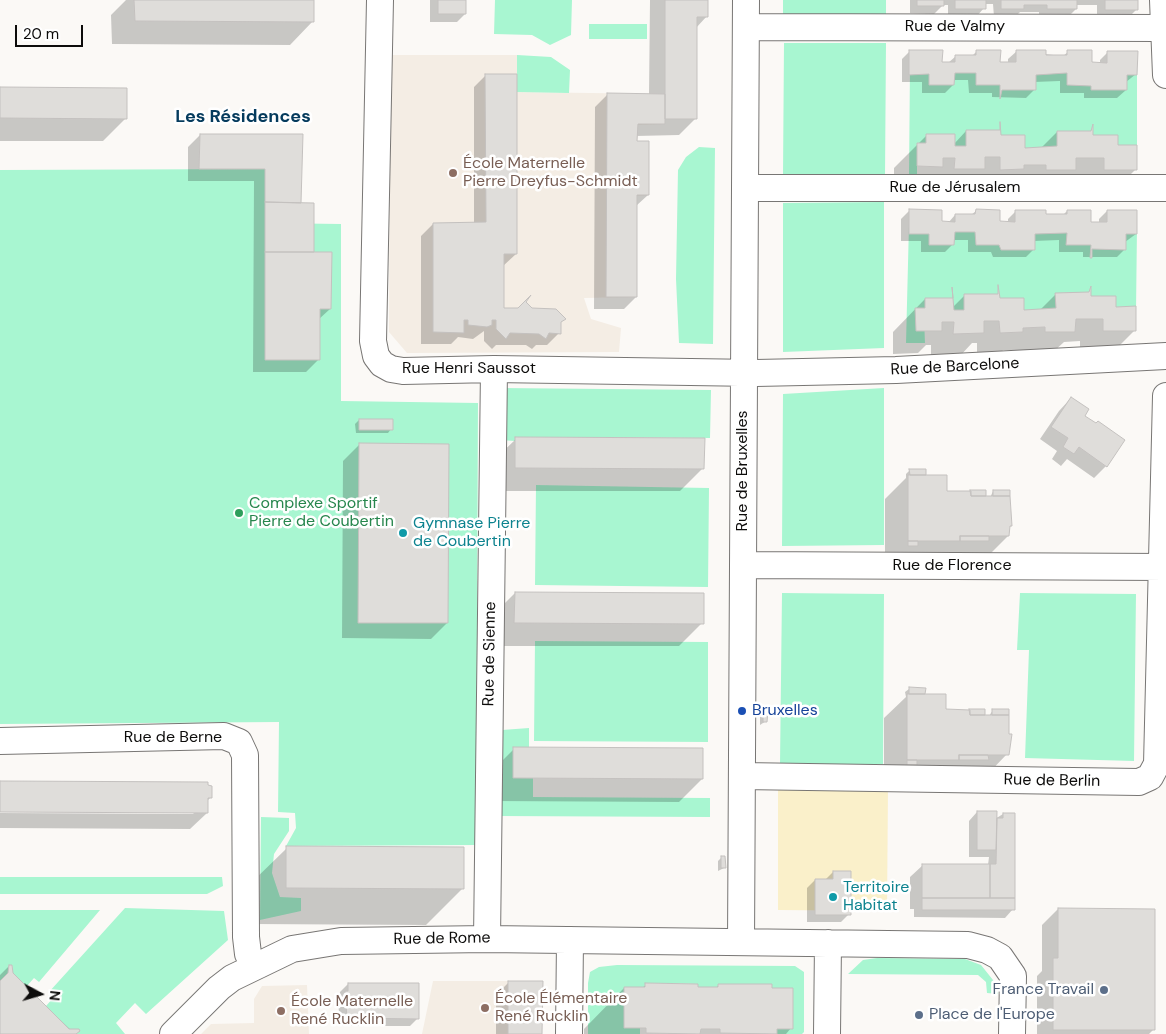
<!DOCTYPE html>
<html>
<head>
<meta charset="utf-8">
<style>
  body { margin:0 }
  #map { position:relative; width:1166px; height:1034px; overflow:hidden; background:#fbf9f6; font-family:"DM Sans",sans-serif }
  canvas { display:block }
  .north { position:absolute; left:15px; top:969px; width:50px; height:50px; -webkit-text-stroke:4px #fff; paint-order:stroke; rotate:96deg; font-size:14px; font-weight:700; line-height:20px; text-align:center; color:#0d0c0b }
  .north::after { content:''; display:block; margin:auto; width:18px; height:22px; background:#0d0c0b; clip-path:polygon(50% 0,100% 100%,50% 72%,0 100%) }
  .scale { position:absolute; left:15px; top:25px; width:68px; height:22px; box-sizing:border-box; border:2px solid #0d0c0b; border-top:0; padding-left:6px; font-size:15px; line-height:18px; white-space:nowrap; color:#0d0c0b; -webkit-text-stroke:4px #fff; paint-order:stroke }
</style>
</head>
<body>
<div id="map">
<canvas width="1166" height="1034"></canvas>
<div class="north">N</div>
<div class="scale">20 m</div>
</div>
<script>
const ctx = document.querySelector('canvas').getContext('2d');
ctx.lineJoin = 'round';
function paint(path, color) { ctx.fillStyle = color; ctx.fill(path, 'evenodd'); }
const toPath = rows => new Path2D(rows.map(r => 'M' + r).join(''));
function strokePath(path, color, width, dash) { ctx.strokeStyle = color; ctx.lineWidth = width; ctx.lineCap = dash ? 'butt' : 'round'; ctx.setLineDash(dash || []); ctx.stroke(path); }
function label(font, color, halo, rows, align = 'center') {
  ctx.font = font + ' "DM Sans",sans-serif'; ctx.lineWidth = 5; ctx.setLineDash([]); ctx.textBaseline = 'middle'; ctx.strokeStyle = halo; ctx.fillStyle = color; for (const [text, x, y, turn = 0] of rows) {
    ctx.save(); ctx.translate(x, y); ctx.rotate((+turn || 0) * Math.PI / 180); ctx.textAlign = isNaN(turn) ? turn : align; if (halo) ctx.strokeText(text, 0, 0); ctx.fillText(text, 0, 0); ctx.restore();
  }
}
paint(toPath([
  [390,55,517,55,517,92,665,94,665,124,638,125,637,141,649,141,649,195,637,196,637,297,584,298,591,319,621,328,619,352,407,353,389,332],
  [433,981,543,981,542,1034,422,1034],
  [307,985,309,1034,201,1034,211,1024,254,1023,254,999,262,986]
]), '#f4ede4');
paint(toPath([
  [495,0,572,0,571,35,550,45,532,35,494,34],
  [783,0,886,0,886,16,783,15],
  [589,24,647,24,647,39,589,39],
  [784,43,886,43,885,176,783,175],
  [517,55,551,57,570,70,569,93,517,92],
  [910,66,1137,67,1137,152,917,152,917,175,909,176],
  [699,147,715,148,713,344,679,343,676,279,678,170,686,157],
  [265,169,266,223,341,224,341,401,478,403,476,845,286,846,296,828,295,813,278,812,279,722,0,724,0,170],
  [884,202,884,348,783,352,783,203],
  [909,224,1137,227,1136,312,924,317,925,343,906,343],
  [500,388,711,390,710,438,515,437,515,441,500,440],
  [884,388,884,545,782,546,783,394],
  [536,485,709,488,708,587,535,585],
  [782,593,884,594,883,764,780,764],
  [1020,593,1136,594,1134,761,1025,758,1029,650,1017,650],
  [535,641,708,642,708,742,534,741],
  [529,728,529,748,513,778,533,778,533,797,710,798,710,817,496,816,502,730],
  [261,817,289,818,289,831,274,854,272,873,280,897,301,898,301,911,260,920],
  [0,877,222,877,223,886,207,894,0,894],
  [125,908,224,911,228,940,146,1014,135,1003,116,1023,125,1034,76,1034,79,1029,69,1029,46,1006,54,997,49,992],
  [0,910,100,910,39,982,34,978,26,987,13,973,12,965,9,965,8,973,0,981],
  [877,958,965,959,981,965,993,980,998,994,987,993,986,982,978,975,848,974,863,960],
  [617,965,795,966,804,972,804,1032,802,1034,777,1034,777,1029,792,988,772,988,771,984,719,984,718,987,698,987,698,984,646,983,645,987,624,987,624,1028,640,1028,640,1034,588,1034,588,983,590,972,599,967]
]), '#a8f6d1');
paint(toPath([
  [778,786,888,787,887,911,778,910]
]), '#faf0ca');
paint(toPath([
  [126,0,313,0,313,21,290,45,112,44,111,15],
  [430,0,465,0,465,14,457,22,430,22],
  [650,0,707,0,707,16,696,28,695,119,679,135,636,136,648,195,636,206,636,297,624,309,594,309,595,107,607,95,649,95],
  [910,0,1137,0,1137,9,1129,17,1097,17,1097,5,1076,5,1076,9,1068,17,1039,17,1039,12,1020,12,1015,17,994,17,993,4,984,4,984,8,976,17,948,16,948,5,943,5,934,14,910,13],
  [910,51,941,63,948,63,956,56,972,56,977,51,999,64,1008,63,1008,59,1017,51,1063,56,1068,52,1091,64,1100,64,1100,60,1108,52,1136,74,1126,82,1126,90,1117,98,1084,98,1084,93,1060,93,1060,81,1034,82,1034,90,1026,98,992,97,992,93,969,93,968,80,953,80,953,85,945,93,922,93,922,82,902,82,902,59],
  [486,75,516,254,503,266,503,309,531,310,560,322,559,333,547,345,536,345,532,349,526,345,496,345,492,349,484,341,484,331,473,339,458,337,451,344,421,344,421,236,433,224,474,224,474,87],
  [0,89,126,118,103,141,0,141],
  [966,131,1000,136,1024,149,1040,149,1057,132,1091,136,1116,147,1136,169,1113,192,894,189,894,168,927,135,954,144],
  [200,135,301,136,299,204,330,309,318,320,318,360,306,372,253,372,254,181,188,181,188,147],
  [909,211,941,223,948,223,955,215,971,215,976,211,999,223,1008,223,1008,219,1016,211,1045,216,1063,215,1067,211,1090,223,1099,223,1099,219,1107,211,1136,234,1125,242,1125,249,1117,257,1083,257,1083,252,1059,252,1059,240,1034,241,1034,249,1026,257,993,257,991,252,968,252,968,240,953,240,953,244,945,252,921,252,921,241,901,241,901,219],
  [1056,294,1090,297,1115,308,1135,330,1112,353,1080,354,1080,341,1064,342,1051,354,1023,355,1022,350,1003,350,999,355,977,355,977,343,972,343,960,356,931,356,931,345,926,345,918,353,893,354,893,332,925,299,952,308,965,295,998,300,1022,312,1039,311],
  [1071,398,1083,416,1106,466,1094,478,1067,459,1061,466,1052,459,1057,451,1040,439,1059,411],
  [359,420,391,429,388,433,356,433,355,424],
  [516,439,703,468,680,491,492,491,492,462],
  [359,445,447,623,431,639,342,638,343,461],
  [910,470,925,476,946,492,990,498,993,491,1011,526,1008,528,1008,536,985,559,885,564,885,499,906,478,906,474],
  [515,593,702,623,679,646,492,646,492,616],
  [909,689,924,695,945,711,989,716,993,710,1007,754,984,778,884,782,884,718,906,697,905,692],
  [764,712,766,721,760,725,760,716],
  [514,749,702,779,679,802,491,801,491,772],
  [0,782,211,797,206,802,207,813,190,829,0,828,0,813,193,814,195,812,0,811],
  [977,812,995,819,1003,814,1013,909,1005,918,914,917,914,909,910,909,910,877,923,865,988,865,989,857,969,857,969,821],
  [287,848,463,888,426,925,250,924,250,884],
  [722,857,724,868,718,871,718,861],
  [833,872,849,914,841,922,807,922,807,888,815,880,825,880],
  [1058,909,1153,1030,1149,1034,1037,1034,1037,976,1042,971,1042,925],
  [9,966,12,974,75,1034,0,1034,0,975],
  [509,982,541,1034,496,1034,496,995],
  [348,984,418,1018,410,1026,340,1026,338,1000,340,992],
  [646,985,697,989,715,989,719,985,791,1028,786,1034,584,1034,584,1029,624,988,642,988]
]), '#0003');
const building = toPath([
  [134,0,314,0,314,22,135,21,134,0],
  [438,0,466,0,466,14,438,14,438,0],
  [665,0,708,0,708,17,697,17,697,119,665,119,665,0],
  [917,0,944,0,944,6,917,6,917,0],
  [955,0,986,0,986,9,955,9,955,0],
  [1001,0,1077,0,1077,9,1047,9,1047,5,1024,5,1024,9,1001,9,1001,0],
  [1105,0,1138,0,1138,10,1105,10,1105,0],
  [909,50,943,50,942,62,955,62,955,55,976,55,976,50,1001,50,1000,62,1016,62,1016,50,1046,50,1046,55,1067,55,1067,50,1092,50,1092,62,1107,63,1107,51,1138,51,1137,75,1127,75,1127,90,1091,90,1091,86,1067,85,1067,73,1036,75,1036,90,1002,90,1000,99,1000,85,976,85,976,73,955,73,954,85,929,85,929,74,909,75,909,50],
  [485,74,517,74,517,254,504,254,504,308,518,308,531,295,526,302,532,308,556,309,566,319,561,322,561,334,549,333,546,339,539,334,510,333,506,339,496,329,496,320,492,320,492,325,487,327,468,325,468,320,464,320,464,333,433,332,433,223,486,222,485,74],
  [0,87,127,88,127,119,0,118,0,87],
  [607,93,665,94,665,124,638,124,637,141,649,141,649,195,637,195,637,297,606,297,607,93],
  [1000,122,1001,135,1025,135,1025,148,1057,146,1057,131,1091,131,1093,124,1093,135,1118,135,1118,145,1137,145,1137,170,1104,170,1104,158,1076,158,1076,170,1046,170,1046,165,1024,165,1024,169,1000,170,1000,157,985,157,985,169,954,169,955,158,943,158,943,167,917,166,917,143,926,143,926,134,955,134,955,146,966,146,966,130,1000,130,1000,122],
  [200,134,303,134,301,203,265,202,265,169,199,169,200,134],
  [265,202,314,203,314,252,265,252,265,202],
  [909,209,942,210,942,221,955,222,955,214,975,214,976,209,1000,210,1000,221,1015,222,1015,210,1046,210,1046,214,1067,214,1067,210,1091,210,1091,222,1107,222,1107,210,1137,210,1137,234,1126,234,1126,250,1092,249,1092,258,1090,258,1091,245,1066,245,1067,233,1035,234,1035,250,1001,250,999,245,976,245,975,232,955,232,954,245,929,245,929,234,909,234,909,209],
  [265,252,332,252,331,309,320,309,320,360,265,360,265,252],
  [998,285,1000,298,1024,298,1024,310,1056,308,1055,293,1089,292,1091,286,1091,296,1116,296,1116,307,1136,306,1136,331,1103,331,1103,319,1076,319,1075,332,1045,332,1045,327,1023,328,1023,332,1000,333,999,321,984,321,984,333,953,334,954,322,942,322,942,331,916,331,915,308,925,308,925,298,953,298,952,287,954,310,964,310,964,294,998,294,998,285],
  [1071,397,1089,409,1085,416,1096,423,1098,421,1125,440,1107,467,1079,447,1074,454,1063,447,1068,438,1051,427,1071,397],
  [359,419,393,419,393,430,359,430,359,419],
  [515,437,705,438,704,469,515,468,515,437],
  [359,443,449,444,448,623,358,623,359,443],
  [909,469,926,469,926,475,910,475,909,469],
  [908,475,947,475,947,491,971,491,971,496,1010,496,1012,526,1010,526,1009,536,960,536,960,541,908,541,908,475],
  [970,490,986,490,986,496,971,496,970,490],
  [993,490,1010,490,1010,496,993,496,993,490],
  [960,536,989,536,989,541,960,541,960,536],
  [908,541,918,541,918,546,908,546,908,541],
  [515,592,704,593,704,624,514,623,515,592],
  [909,687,926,688,925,694,909,694,909,687],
  [907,694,946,694,946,709,970,710,970,715,1009,715,1009,734,1012,734,1009,755,959,755,959,760,907,760,907,694],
  [969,709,985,709,985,715,970,715,969,709],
  [992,709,1009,709,1009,715,992,715,992,709],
  [763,711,768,711,767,722,763,722,763,711],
  [513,747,703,748,703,779,513,778,513,747],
  [959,755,988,755,989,760,959,760,959,755],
  [907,760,917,760,917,765,907,765,907,760],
  [0,781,208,782,208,785,212,786,212,798,208,798,208,813,0,812,0,781],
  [977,811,997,811,996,850,977,850,977,811],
  [1003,813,1015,813,1015,898,990,898,990,864,996,864,997,818,1003,818,1003,813],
  [286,846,464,847,464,889,286,888,286,846],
  [721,856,725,856,726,868,721,868,721,856],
  [922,864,990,864,990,898,922,898,922,864],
  [833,871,851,871,851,915,815,915,815,879,833,879,833,871],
  [922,898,1015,898,1015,910,922,910,922,898],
  [1058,908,1155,909,1155,1030,1053,1030,1053,958,1058,958,1058,908],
  [9,965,12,965,13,973,69,1029,79,1029,80,1031,76,1034,0,1034,0,981,8,973,9,965],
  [508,981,543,981,542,1034,508,1034,508,981],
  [348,983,419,983,419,1019,347,1018,345,991,348,991,348,983],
  [645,983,698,984,698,987,718,987,718,984,772,984,772,988,793,988,793,1029,777,1029,777,1034,720,1033,720,1029,701,1029,700,1034,646,1033,646,1028,624,1028,624,987,645,987,645,983]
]);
paint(building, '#dfddda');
strokePath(building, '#c4c1bf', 1);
const minor = toPath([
  [380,0,373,341,376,356,382,364,391,369,403,371,494,369,756,373,896,370,1166,356],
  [1163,0,1166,75],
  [746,27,1163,28],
  [745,188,1166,188],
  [743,565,1166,567],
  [0,741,224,736,239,742,245,755,246,937,248,954,254,965],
  [742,776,1139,782,1150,777,1157,764,1166,396],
  [487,939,494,369],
  [741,942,746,0],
  [173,1034,219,988,232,978,292,949,341,941,487,939,968,945,987,950,1000,957,1013,976,1012,1034],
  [569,1034,570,940],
  [827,1034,828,943]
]);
strokePath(minor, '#787674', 28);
strokePath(minor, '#fff', 26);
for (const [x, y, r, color] of [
  [453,173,5,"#8d6e63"],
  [239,513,5,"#2e9e5b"],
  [403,533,5,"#0f9aa8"],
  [742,711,5,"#1a4fb4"],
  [833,897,5,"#0f9aa8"],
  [1104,990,5,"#5c6f8a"],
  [485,1008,5,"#8d6e63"],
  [281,1011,5,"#8d6e63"],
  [919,1015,5,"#5c6f8a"]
]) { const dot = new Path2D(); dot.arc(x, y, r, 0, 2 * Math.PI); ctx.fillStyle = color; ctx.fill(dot); strokePath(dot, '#fff', 2); }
label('16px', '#0d0c0b', '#fff', [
  ["Rue de Valmy",955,27],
  ["Rue de Jérusalem",955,188],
  ["Rue de Barcelone",955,367,-3],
  ["Rue Henri Saussot",469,369],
  ["Rue de Bruxelles",743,471,-90],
  ["Rue de Florence",952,566],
  ["Rue de Sienne",490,654,-89],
  ["Rue de Berne",173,738],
  ["Rue de Berlin",1052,781,1],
  ["Rue de Rome",442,939,-1]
]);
label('16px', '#785e54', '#fff', [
  ["École Maternelle",463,164],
  ["Pierre Dreyfus-Schmidt",463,182],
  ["École Élémentaire",495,999],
  ["René Rucklin",495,1017],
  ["École Maternelle",291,1002],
  ["René Rucklin",291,1020]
], 'left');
label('16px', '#27864d', '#fff', [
  ["Complexe Sportif",249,504],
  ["Pierre de Coubertin",249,522]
], 'left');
label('16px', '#0d838f', '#fff', [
  ["Gymnase Pierre",413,524],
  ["de Coubertin",413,542],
  ["Territoire",843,888],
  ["Habitat",843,906]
], 'left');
label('16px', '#164399', '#fff', [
  ["Bruxelles",752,711]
], 'left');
label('16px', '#4e5e75', '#fff', [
  ["France Travail",1094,990],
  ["Place de l'Europe",929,1015,"left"]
], 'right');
label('bold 18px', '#053b5d', '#fff', [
  ["Les Résidences",243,117]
]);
</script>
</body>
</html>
